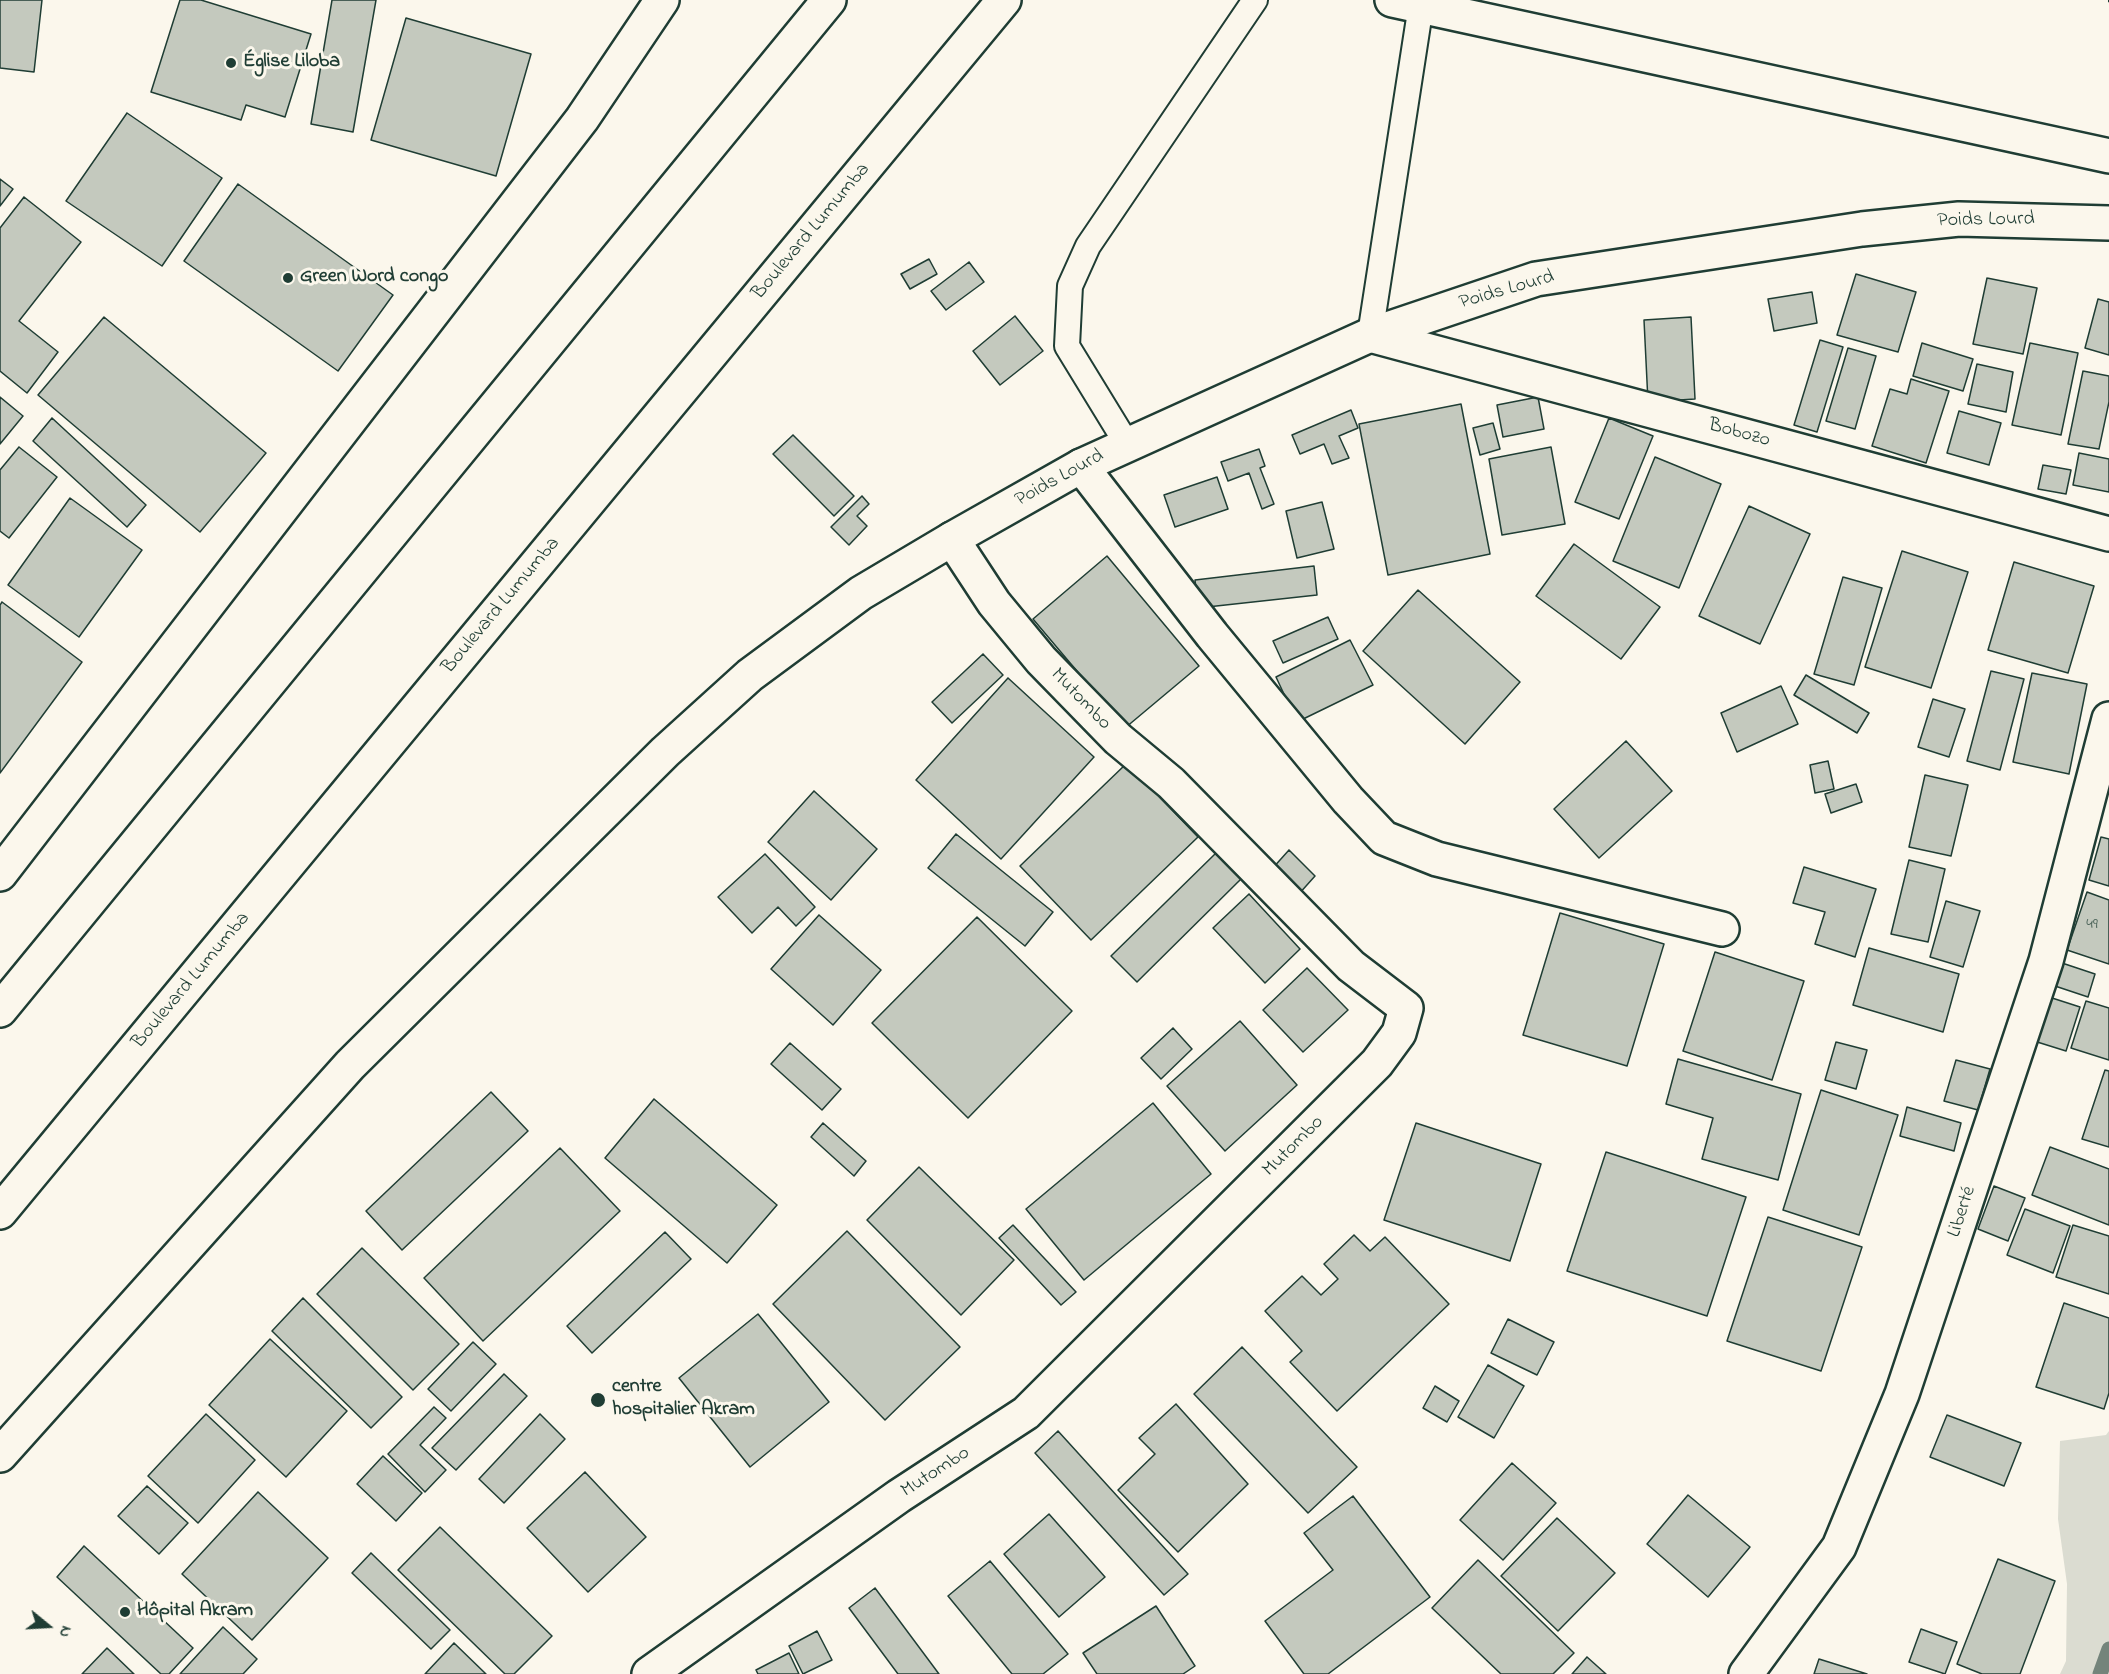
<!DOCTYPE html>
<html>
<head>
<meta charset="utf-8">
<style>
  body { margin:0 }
  #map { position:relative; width:2109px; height:1674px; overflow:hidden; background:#fbf7ec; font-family:"Indie Flower",sans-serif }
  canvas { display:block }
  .north { position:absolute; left:18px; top:1596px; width:60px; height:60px; -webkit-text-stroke:4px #fbf7ec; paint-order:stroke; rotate:108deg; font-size:16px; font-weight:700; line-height:24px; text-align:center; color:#1f3d34 }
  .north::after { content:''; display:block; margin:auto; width:21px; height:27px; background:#1f3d34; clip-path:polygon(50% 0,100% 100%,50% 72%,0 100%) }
</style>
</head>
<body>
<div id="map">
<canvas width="2109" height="1674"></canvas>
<div class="north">N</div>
</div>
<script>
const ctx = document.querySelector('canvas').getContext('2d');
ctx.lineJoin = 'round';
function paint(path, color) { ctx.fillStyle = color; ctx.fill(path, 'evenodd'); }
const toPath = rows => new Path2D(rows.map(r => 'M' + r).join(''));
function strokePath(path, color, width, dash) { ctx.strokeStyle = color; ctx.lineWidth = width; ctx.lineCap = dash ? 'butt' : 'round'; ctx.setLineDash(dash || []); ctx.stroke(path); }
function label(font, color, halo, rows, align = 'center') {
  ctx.font = font + ' "Indie Flower",sans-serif'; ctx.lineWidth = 6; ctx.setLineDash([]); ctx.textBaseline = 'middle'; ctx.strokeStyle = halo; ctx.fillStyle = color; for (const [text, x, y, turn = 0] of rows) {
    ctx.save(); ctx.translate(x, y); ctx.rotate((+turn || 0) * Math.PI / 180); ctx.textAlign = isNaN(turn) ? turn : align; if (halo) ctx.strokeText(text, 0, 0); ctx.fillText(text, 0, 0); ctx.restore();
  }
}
paint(toPath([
  [2109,1431,2109,1674,2060,1674,2066,1661,2067,1584,2058,1519,2060,1441,2106,1435]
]), '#dbdcd1');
strokePath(toPath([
  [2100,1674,2109,1649]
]), '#74847b', 15);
const building = toPath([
  [0,0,42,0,34,72,0,68,0,0],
  [180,0,201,0,311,34,285,117,246,105,241,120,151,92,180,0],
  [332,0,376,0,353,132,311,124,332,0],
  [406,18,531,54,496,176,371,140,406,18],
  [127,113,222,178,162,266,66,201,127,113],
  [0,179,13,189,0,206,0,179],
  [238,184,393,295,338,371,184,261,238,184],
  [24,197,81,242,19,321,58,352,27,393,0,371,0,228,24,197],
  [929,259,937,274,910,289,901,274,929,259],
  [969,262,984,282,946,310,931,291,969,262],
  [1856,274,1916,292,1898,352,1837,335,1856,274],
  [1987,278,2037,288,2023,354,1973,344,1987,278],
  [1812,292,1817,323,1774,331,1768,299,1812,292],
  [2098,299,2109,302,2109,355,2085,348,2098,299],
  [1015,316,1043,351,1000,385,973,351,1015,316],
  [104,317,266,453,200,532,38,395,104,317],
  [1691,317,1695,399,1648,402,1644,320,1691,317],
  [1820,340,1843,347,1817,432,1794,425,1820,340],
  [1922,343,1973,359,1963,391,1913,376,1922,343],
  [2030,343,2078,353,2061,435,2012,425,2030,343],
  [1848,348,1876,356,1855,429,1826,421,1848,348],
  [1977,364,2013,372,2006,412,1968,404,1977,364],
  [2083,371,2109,376,2109,402,2099,449,2068,444,2083,371],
  [1911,379,1949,391,1926,463,1872,446,1890,389,1907,394,1911,379],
  [0,397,23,416,0,444,0,397],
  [1538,397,1544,429,1503,437,1497,405,1538,397],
  [1461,404,1490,554,1388,575,1359,424,1461,404],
  [1351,410,1358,428,1339,436,1349,458,1332,464,1324,444,1300,454,1292,435,1351,410],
  [1959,411,2001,423,1989,465,1947,453,1959,411],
  [52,418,146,505,127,527,33,441,52,418],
  [1609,418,1653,436,1619,519,1575,502,1609,418],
  [1493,423,1500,449,1480,455,1473,428,1493,423],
  [793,435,854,496,834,516,773,454,793,435],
  [19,447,57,477,9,538,0,531,0,470,19,447],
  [1551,447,1565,524,1502,535,1489,459,1551,447],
  [1259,449,1265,466,1260,468,1274,504,1262,509,1249,473,1228,481,1221,462,1259,449],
  [2079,453,2109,459,2109,492,2073,485,2079,453],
  [1655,457,1721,484,1679,588,1613,561,1655,457],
  [2043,465,2071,470,2066,494,2038,489,2043,465],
  [1217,477,1228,509,1175,527,1164,495,1217,477],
  [862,496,869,504,857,516,867,526,849,545,831,527,862,496],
  [70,498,142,550,79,637,8,585,70,498],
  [1322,502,1334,549,1297,558,1286,511,1322,502],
  [1749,506,1810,534,1760,644,1699,616,1749,506],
  [1574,544,1660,607,1621,659,1536,596,1574,544],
  [1902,551,1968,572,1931,688,1865,667,1902,551],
  [1107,556,1199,666,1125,728,1033,619,1107,556],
  [2014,562,2094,586,2068,673,1988,650,2014,562],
  [1314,566,1317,595,1198,608,1195,580,1314,566],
  [1843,577,1882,588,1854,685,1814,674,1843,577],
  [1418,590,1520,682,1465,744,1363,651,1418,590],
  [2,602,82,662,0,773,0,605,2,602],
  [1328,617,1338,639,1283,663,1273,641,1328,617],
  [1350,640,1373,685,1297,722,1276,677,1350,640],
  [983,654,1003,675,952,723,932,702,983,654],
  [1991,671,2024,679,2000,770,1967,761,1991,671],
  [2032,673,2087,684,2069,774,2013,762,2032,673],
  [1806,675,1869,713,1857,733,1794,695,1806,675],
  [1008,678,1094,757,1001,859,916,780,1008,678],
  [1781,686,1798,724,1737,752,1721,713,1781,686],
  [1933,699,1965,709,1949,757,1918,747,1933,699],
  [1626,741,1672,791,1599,858,1554,809,1626,741],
  [1828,761,1834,789,1815,793,1810,765,1828,761],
  [1127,763,1198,837,1091,940,1020,866,1127,763],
  [1925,775,1968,785,1951,856,1909,847,1925,775],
  [1856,784,1862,802,1831,813,1825,794,1856,784],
  [814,791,877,849,831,900,768,842,814,791],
  [956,834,1053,912,1025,946,928,868,956,834],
  [2101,837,2109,839,2109,886,2089,880,2101,837],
  [1289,850,1315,876,1298,895,1271,870,1289,850],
  [1216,853,1241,879,1137,982,1111,956,1216,853],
  [765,854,815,907,796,926,778,907,752,933,718,897,765,854],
  [1909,860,1945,869,1928,942,1891,934,1909,860],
  [1804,867,1876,889,1855,957,1815,944,1825,912,1793,903,1804,867],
  [2087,892,2109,900,2109,964,2067,950,2087,892],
  [1249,894,1300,949,1265,983,1213,928,1249,894],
  [1946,901,1980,911,1963,967,1930,957,1946,901],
  [1560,913,1664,944,1627,1066,1523,1035,1560,913],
  [819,915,881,970,833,1025,771,969,819,915],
  [977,917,1072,1011,968,1118,872,1023,977,917],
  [1869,948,1959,974,1943,1032,1853,1005,1869,948],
  [1715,952,1804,981,1772,1080,1683,1051,1715,952],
  [2062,963,2095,974,2088,997,2055,986,2062,963],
  [1307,968,1348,1010,1303,1052,1263,1010,1307,968],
  [2049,997,2080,1007,2066,1051,2034,1041,2049,997],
  [2086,1001,2109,1008,2109,1060,2071,1048,2086,1001],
  [1240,1021,1297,1085,1225,1151,1167,1086,1240,1021],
  [1173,1028,1192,1049,1161,1079,1141,1058,1173,1028],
  [1836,1042,1867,1050,1856,1089,1825,1080,1836,1042],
  [790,1043,841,1089,822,1110,771,1064,790,1043],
  [1678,1059,1801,1094,1778,1180,1702,1159,1713,1118,1666,1104,1678,1059],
  [1956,1060,1990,1069,1978,1110,1944,1101,1956,1060],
  [2105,1070,2109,1071,2109,1147,2082,1139,2105,1070],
  [1821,1090,1898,1115,1859,1235,1783,1210,1821,1090],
  [491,1092,528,1131,402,1250,366,1211,491,1092],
  [654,1099,777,1205,727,1263,605,1158,654,1099],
  [1153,1103,1211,1174,1084,1280,1026,1209,1153,1103],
  [1907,1107,1961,1123,1954,1151,1900,1136,1907,1107],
  [823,1123,866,1161,854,1176,811,1137,823,1123],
  [1416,1123,1541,1164,1510,1261,1384,1220,1416,1123],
  [2050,1147,2109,1169,2109,1225,2032,1195,2050,1147],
  [560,1148,620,1211,483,1341,424,1278,560,1148],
  [1606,1152,1746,1197,1707,1316,1567,1271,1606,1152],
  [919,1167,1014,1260,961,1315,867,1220,919,1167],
  [1994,1186,2025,1198,2008,1241,1978,1229,1994,1186],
  [2025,1209,2070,1226,2053,1273,2007,1255,2025,1209],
  [1768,1217,1862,1247,1821,1371,1727,1341,1768,1217],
  [1013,1225,1076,1292,1061,1305,999,1238,1013,1225],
  [2073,1225,2109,1236,2109,1294,2056,1277,2073,1225],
  [847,1231,960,1347,885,1420,773,1304,847,1231],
  [665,1232,691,1259,592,1353,567,1326,665,1232],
  [1354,1235,1370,1251,1385,1237,1449,1304,1337,1411,1290,1362,1302,1351,1265,1311,1302,1276,1321,1295,1338,1279,1324,1264,1354,1235],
  [362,1248,459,1344,413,1390,317,1294,362,1248],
  [303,1298,402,1397,371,1428,272,1331,303,1298],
  [2064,1303,2109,1318,2109,1393,2104,1409,2036,1387,2064,1303],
  [758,1314,829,1402,750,1467,679,1378,758,1314],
  [1508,1319,1554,1342,1537,1375,1491,1353,1508,1319],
  [270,1339,347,1411,286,1477,209,1405,270,1339],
  [473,1342,496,1364,451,1411,428,1389,473,1342],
  [1242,1347,1357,1467,1308,1513,1194,1394,1242,1347],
  [1488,1365,1524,1386,1494,1438,1458,1417,1488,1365],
  [504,1374,527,1396,456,1470,432,1448,504,1374],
  [1435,1386,1459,1401,1447,1422,1423,1408,1435,1386],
  [1176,1404,1248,1484,1178,1552,1118,1490,1155,1454,1139,1438,1176,1404],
  [434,1407,446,1418,420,1445,446,1470,425,1492,388,1454,434,1407],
  [206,1414,255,1460,198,1523,148,1476,206,1414],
  [540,1414,565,1439,504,1503,479,1479,540,1414],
  [1947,1415,2021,1443,2004,1486,1930,1457,1947,1415],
  [1058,1431,1188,1574,1164,1595,1035,1453,1058,1431],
  [383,1456,422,1493,396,1521,357,1484,383,1456],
  [1512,1463,1556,1503,1503,1560,1460,1520,1512,1463],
  [585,1472,646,1537,588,1592,527,1528,585,1472],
  [147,1486,188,1523,159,1554,118,1516,147,1486],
  [258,1492,328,1558,252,1640,182,1574,258,1492],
  [1688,1495,1750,1547,1708,1597,1647,1544,1688,1495],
  [1353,1496,1430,1597,1328,1674,1304,1674,1265,1621,1333,1570,1304,1533,1353,1496],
  [1049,1514,1105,1577,1059,1617,1004,1554,1049,1514],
  [1557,1518,1615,1573,1558,1631,1501,1576,1557,1518],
  [440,1527,552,1636,514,1674,505,1674,398,1570,440,1527],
  [84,1546,193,1648,169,1674,161,1674,57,1577,84,1546],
  [371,1553,450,1630,431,1649,352,1573,371,1553],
  [1998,1559,2055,1581,2020,1674,1982,1674,1957,1664,1998,1559],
  [1478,1560,1574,1653,1553,1674,1501,1674,1432,1608,1478,1560],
  [990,1561,1068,1654,1043,1674,1012,1674,948,1596,990,1561],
  [875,1588,939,1674,898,1674,849,1608,875,1588],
  [1156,1606,1195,1666,1183,1674,1097,1674,1083,1653,1156,1606],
  [223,1627,257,1659,243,1674,180,1674,223,1627],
  [1921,1629,1957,1642,1945,1674,1909,1662,1921,1629],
  [817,1631,832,1660,803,1674,789,1646,817,1631],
  [454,1643,486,1674,425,1674,454,1643],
  [107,1648,134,1674,82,1674,107,1648],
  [789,1653,799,1674,758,1674,756,1670,789,1653],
  [1587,1657,1606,1674,1572,1674,1587,1657],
  [1819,1659,1867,1674,1814,1674,1819,1659]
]);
paint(building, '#c4c9be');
strokePath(building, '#1f3d34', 1.5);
const service = toPath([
  [1370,335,1421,5],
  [1127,444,1067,346,1070,286,1088,246,1255,0]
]);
const minor = toPath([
  [1370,335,2109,534],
  [1081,466,1212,635,1348,800,1384,838,1437,859,1722,929],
  [0,874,582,119,662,0],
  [649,1674,899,1496,1026,1413,1377,1063,1399,1033,1406,1008,1351,966,1171,783,1118,739,1041,660,994,603,952,539]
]);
const tertiary = toPath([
  [1746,1674,1839,1547,1902,1394,2046,961,2109,719]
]);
const primary = toPath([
  [1392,0,2109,156],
  [0,1455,350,1065,665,752,750,675,861,593,952,539,1081,466,1370,335,1536,279,1862,229,1959,219,2109,223]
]);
const trunk = toPath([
  [0,1010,829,0],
  [0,1212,1004,0]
]);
strokePath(service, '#1f3d34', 28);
strokePath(minor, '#1f3d34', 38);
strokePath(tertiary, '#1f3d34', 38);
strokePath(primary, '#1f3d34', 38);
strokePath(trunk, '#1f3d34', 38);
strokePath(service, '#fbf7ec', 24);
strokePath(minor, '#fbf7ec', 33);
strokePath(tertiary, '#fbf7ec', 33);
strokePath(primary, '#fbf7ec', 33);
strokePath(trunk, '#fbf7ec', 33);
strokePath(toPath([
  [2108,0,2109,0]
]), '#1f3d34', 4.5, [9, 4.5]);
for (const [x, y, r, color] of [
  [231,63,6,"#1f3d34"],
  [288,278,6,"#1f3d34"],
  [598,1400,8,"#1f3d34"],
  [125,1612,6,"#1f3d34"]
]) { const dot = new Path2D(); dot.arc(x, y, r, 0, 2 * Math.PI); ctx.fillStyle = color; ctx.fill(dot); strokePath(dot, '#fbf7ec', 2); }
label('16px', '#486056', null, [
  ["49",2092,925]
]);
label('bold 20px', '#1f3d34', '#fbf7ec', [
  ["Église Liloba",243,63],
  ["Green Word congo",300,278],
  ["centre",612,1388],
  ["hospitalier Akram",612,1411],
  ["Hôpital Akram",137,1612]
], 'left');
label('20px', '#1f3d34', '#fbf7ec', [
  ["Poids Lourd",1986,221,-1],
  ["Boulevard Lumumba",812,232,-50],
  ["Poids Lourd",1507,291,-16],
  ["Bobozo",1739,434,15],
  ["Poids Lourd",1060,479,-29],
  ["Boulevard Lumumba",502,606,-50],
  ["Mutombo",1080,700,46],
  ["Boulevard Lumumba",192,981,-50],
  ["Mutombo",1294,1147,-45],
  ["Liberté",1963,1212,-72],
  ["Mutombo",936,1473,-33]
]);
</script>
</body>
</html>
